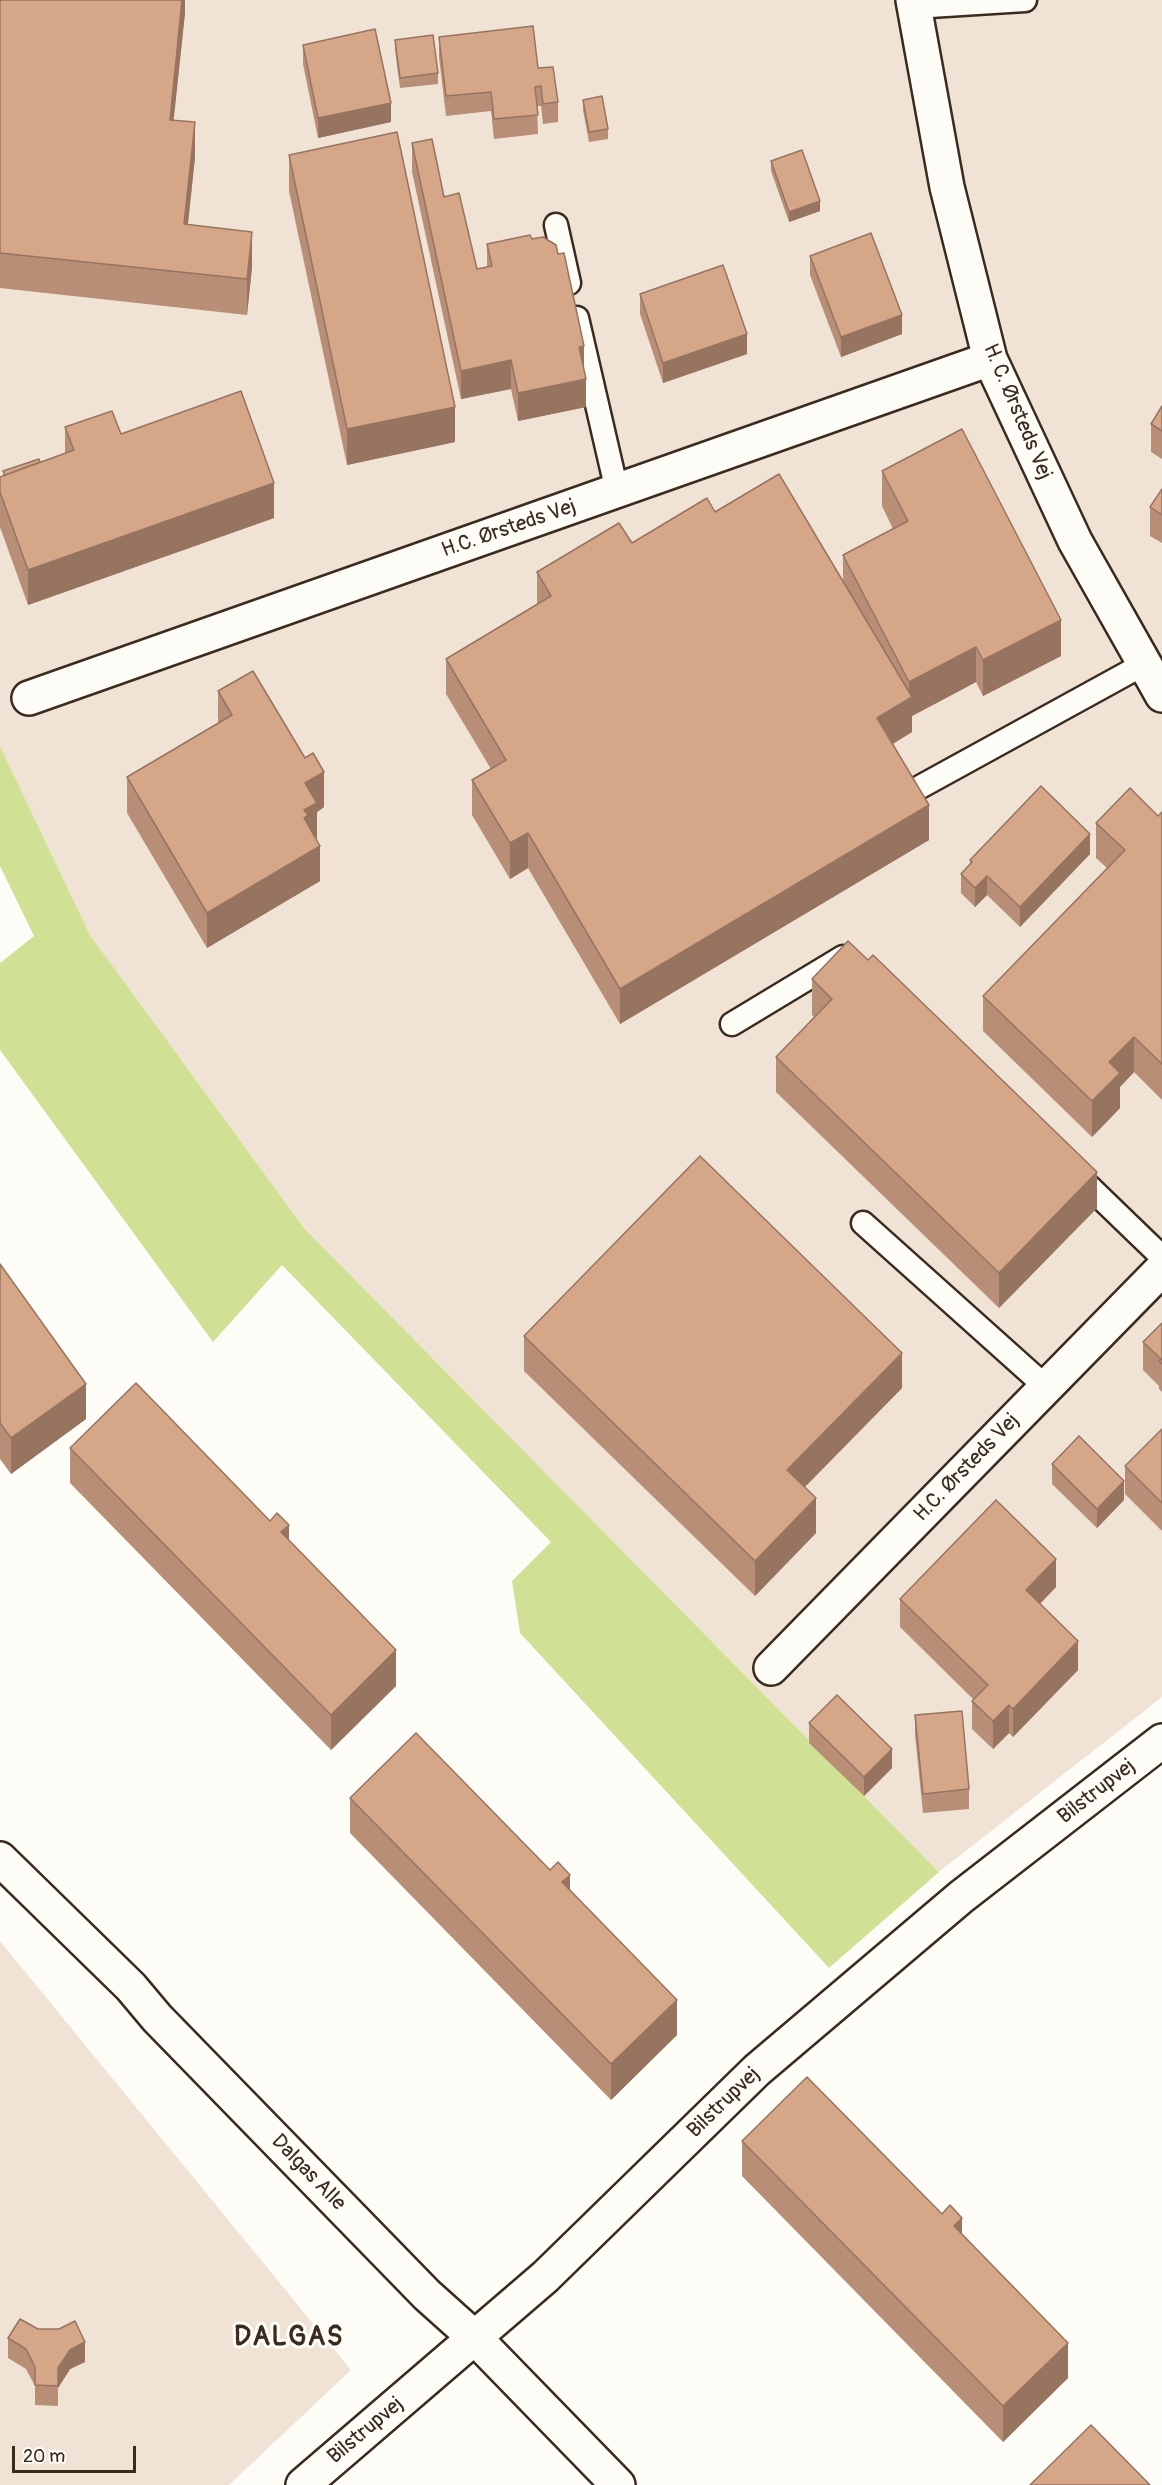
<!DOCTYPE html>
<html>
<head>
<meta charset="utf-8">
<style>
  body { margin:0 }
  #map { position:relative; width:1162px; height:2485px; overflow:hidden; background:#fdfcf7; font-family:Pangolin,sans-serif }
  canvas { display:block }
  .scale { position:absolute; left:12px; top:2446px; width:124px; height:27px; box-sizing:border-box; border:3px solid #3b2a1e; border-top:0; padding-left:8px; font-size:18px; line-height:21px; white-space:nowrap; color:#3b2a1e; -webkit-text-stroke:4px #fdfcf7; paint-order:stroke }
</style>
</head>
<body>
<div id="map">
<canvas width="1162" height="2485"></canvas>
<div class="scale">20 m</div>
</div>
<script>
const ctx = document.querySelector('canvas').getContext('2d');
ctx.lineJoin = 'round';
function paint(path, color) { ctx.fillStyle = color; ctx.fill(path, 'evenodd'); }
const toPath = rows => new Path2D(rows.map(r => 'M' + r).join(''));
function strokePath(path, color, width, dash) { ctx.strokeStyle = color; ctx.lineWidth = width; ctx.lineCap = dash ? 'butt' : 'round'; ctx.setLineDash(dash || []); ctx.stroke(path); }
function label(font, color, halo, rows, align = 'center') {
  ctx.font = font + ' Pangolin,sans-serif'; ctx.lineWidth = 6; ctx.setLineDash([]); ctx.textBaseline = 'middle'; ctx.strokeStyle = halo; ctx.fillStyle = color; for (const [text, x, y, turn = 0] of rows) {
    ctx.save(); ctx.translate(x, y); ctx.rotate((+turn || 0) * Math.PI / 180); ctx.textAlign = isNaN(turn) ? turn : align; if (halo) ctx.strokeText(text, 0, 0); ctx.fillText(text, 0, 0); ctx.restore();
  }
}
paint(toPath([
  [0,0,1162,0,1162,1697,939,1872,304,1228,90,935,0,746],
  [0,1941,351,2370,229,2485,0,2485]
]), '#f1e2d6');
paint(toPath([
  [0,746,90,935,304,1228,939,1872,829,1968,520,1633,512,1581,551,1542,282,1265,213,1342,0,1050,0,963,34,936,0,866]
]), '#d0e195');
const service = toPath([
  [914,7,1025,0],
  [556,225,569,283],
  [577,318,617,491],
  [920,787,1144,664],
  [732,1024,843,957],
  [1075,1173,1162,1257],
  [863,1223,1046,1387]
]);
const minor = toPath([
  [913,0,947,187,990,359,1075,541,1162,695],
  [29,698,990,359],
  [771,1668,1162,1269]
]);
const tertiary = toPath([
  [0,1859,131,1987,157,2018,427,2295,475,2338,618,2485],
  [303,2485,545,2277,757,2070,961,1897,1162,1741]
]);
strokePath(service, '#3b2a1e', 27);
strokePath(minor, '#3b2a1e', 38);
strokePath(tertiary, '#3b2a1e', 38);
strokePath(service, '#fdfcf7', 22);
strokePath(minor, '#fdfcf7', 33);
strokePath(tertiary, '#fdfcf7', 33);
paint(toPath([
  [0,0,185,0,185,13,173,120,195,157,188,224,252,267,247,315,0,288],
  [439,37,538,68,558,102,558,122,543,124,541,106,537,106,538,134,494,139,491,111,446,116,439,57],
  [395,40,438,73,438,84,400,88,395,50],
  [303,45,391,122,318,138,303,64],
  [583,100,608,129,608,139,589,142,583,110],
  [412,143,444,197,477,269,487,267,487,244,532,239,584,369,586,407,518,421,511,389,461,399,412,172],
  [289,155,455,442,347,465,289,191],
  [771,161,820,211,789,222,771,171],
  [810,256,902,334,841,357,810,275],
  [640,294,747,354,663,383,640,314],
  [1162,406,1162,459,1151,452,1151,424],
  [65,427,121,434,274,518,28,605,0,527,0,477,3,476,3,471,40,462,65,453],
  [882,471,1061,656,983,696,976,682,912,716,912,732,893,744,929,840,620,1024,528,868,510,879,472,815,472,780,491,769,446,694,446,659,537,604,537,572,632,543,715,512,843,581,843,555,893,529,882,506],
  [1162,489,1162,543,1150,536,1150,507],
  [218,691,324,807,317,812,317,838,316,839,320,881,207,948,127,813,127,777,218,723],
  [1162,812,1162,1100,1134,1072,1120,1087,1120,1108,1092,1137,983,1031,983,996,1107,868,1096,858,1096,823,1158,816],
  [1090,854,1020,927,987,895,975,907,961,893,961,874,970,864,970,860],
  [812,979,1097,1208,999,1308,776,1092,776,1057,814,1017,812,1015],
  [0,1264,86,1419,11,1474,0,1459],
  [1162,1323,1162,1392,1159,1389,1159,1386,1143,1370,1143,1342],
  [524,1336,902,1388,805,1487,816,1533,755,1596,524,1371],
  [1162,1429,1162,1531,1125,1494,1125,1466],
  [70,1448,289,1540,396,1686,331,1750,70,1483],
  [1052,1464,1124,1500,1097,1528,1052,1484],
  [1056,1587,1040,1604,1078,1670,1013,1737,1009,1733,993,1749,972,1729,972,1701,973,1699,900,1627,900,1599],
  [915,1715,969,1789,969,1809,923,1813,915,1735],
  [809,1723,892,1768,864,1796,809,1743],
  [350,1798,570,1890,677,2035,611,2100,350,1833],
  [742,2141,962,2234,1068,2378,1003,2442,742,2176],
  [38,2329,85,2362,70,2369,58,2388,58,2406,35,2405,35,2386,26,2369,8,2358,8,2338]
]), '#b88f76');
paint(toPath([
  [182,0,185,0,185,13,170,155,170,120],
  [391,103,391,122,318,138,318,118],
  [195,122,195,157,184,259,184,224],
  [820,201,820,211,789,222,789,212],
  [252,232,252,267,247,315,247,279],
  [902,315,902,334,841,357,841,337],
  [747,334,747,354,663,383,663,363],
  [584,346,584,374,579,347],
  [511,360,511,389,461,399,461,371],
  [586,379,586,407,518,421,518,393],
  [455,407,455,442,347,465,347,429],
  [274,483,274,518,28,605,28,570],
  [1061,620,1061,656,983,696,983,660],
  [976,647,976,682,912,716,912,732,877,753,877,718,909,699,909,682],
  [324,772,324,807,317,812,317,838,308,844,304,853,305,783],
  [929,805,929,840,620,1024,620,989],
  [528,833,528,868,510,879,510,843],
  [1090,834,1090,854,1020,927,1020,907],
  [320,846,320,881,207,948,207,913],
  [987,876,987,895,975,907,975,888],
  [1134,1037,1134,1072,1120,1087,1120,1108,1092,1137,1092,1101,1109,1062],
  [1097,1172,1097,1208,999,1308,999,1273],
  [902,1353,902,1388,787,1505,787,1470],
  [86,1384,86,1419,11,1474,11,1438],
  [1124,1481,1124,1500,1097,1528,1097,1509],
  [816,1498,816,1533,755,1596,755,1561],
  [289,1525,289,1560,281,1532],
  [1056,1559,1056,1587,1026,1618,1026,1590],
  [1078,1641,1078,1670,1013,1737,1013,1709],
  [396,1650,396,1686,331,1750,331,1715],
  [1009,1705,1009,1733,993,1749,993,1721],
  [892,1749,892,1768,864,1796,864,1777],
  [570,1875,570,1910,562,1882],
  [677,2000,677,2035,611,2100,611,2064],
  [962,2218,962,2254,954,2226],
  [85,2342,85,2362,70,2369,58,2388,58,2406,58,2368,70,2350],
  [1068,2343,1068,2378,1003,2442,1003,2406]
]), '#967460');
const building = toPath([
  [0,0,182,0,170,120,195,122,184,224,252,232,247,279,0,253,0,0],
  [533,26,538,68,553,67,558,102,543,104,541,86,535,87,538,115,494,119,491,92,446,96,439,37,533,26],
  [375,29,391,103,318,118,303,45,375,29],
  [433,35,438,73,400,78,395,40,433,35],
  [602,96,608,129,589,132,583,100,602,96],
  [397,132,455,407,347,429,289,155,397,132],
  [432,139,444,197,459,193,477,269,492,266,487,244,530,235,532,239,543,237,556,245,558,254,564,253,584,346,579,347,586,379,518,393,511,360,461,371,412,143,432,139],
  [802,150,820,201,789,212,771,161,802,150],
  [871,233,902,315,841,337,810,256,871,233],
  [723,265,747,334,663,363,640,294,723,265],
  [241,391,274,483,28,570,0,492,0,477,74,450,65,427,112,411,121,434,241,391],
  [1162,406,1162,431,1151,424,1162,406],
  [962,429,1061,620,983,660,976,647,909,682,843,555,908,521,882,471,962,429],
  [39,459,40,462,5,475,3,471,39,459],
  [779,474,912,697,877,718,929,805,620,989,528,833,510,843,472,780,506,760,446,659,551,596,537,572,619,523,632,543,707,498,715,512,779,474],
  [1162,489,1162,515,1150,507,1162,489],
  [253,671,305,758,313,753,324,772,305,783,317,803,304,810,308,815,304,818,320,846,207,913,127,777,232,715,218,691,253,671],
  [1041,786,1090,834,1020,907,987,876,975,888,961,874,972,862,970,860,1041,786],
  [1130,788,1158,816,1162,812,1162,1064,1134,1037,1109,1062,1120,1073,1092,1101,983,996,1125,850,1096,823,1130,788],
  [848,941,868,960,873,955,1097,1172,999,1273,776,1057,832,999,812,979,848,941],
  [700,1156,902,1353,787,1470,816,1498,755,1561,524,1336,700,1156],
  [0,1264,86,1384,11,1438,0,1423,0,1264],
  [1162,1323,1162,1364,1159,1361,1161,1359,1143,1342,1162,1323],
  [136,1383,270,1521,277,1513,289,1525,281,1532,396,1650,331,1715,70,1448,136,1383],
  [1162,1429,1162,1503,1125,1466,1162,1429],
  [1079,1436,1124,1481,1097,1509,1052,1464,1079,1436],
  [996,1500,1056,1559,1026,1590,1078,1641,1013,1709,1009,1705,993,1721,972,1701,988,1685,900,1599,996,1500],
  [837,1695,892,1749,864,1777,809,1723,837,1695],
  [962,1711,969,1789,923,1794,915,1715,962,1711],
  [416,1733,550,1870,558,1862,570,1875,562,1882,677,2000,611,2064,350,1798,416,1733],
  [807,2077,942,2214,950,2205,962,2218,954,2226,1068,2343,1003,2406,742,2141,807,2077],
  [20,2319,38,2329,59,2329,75,2321,85,2342,70,2350,58,2368,58,2386,35,2385,35,2367,26,2349,8,2338,20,2319],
  [1091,2425,1150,2485,1030,2485,1091,2425]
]);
paint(building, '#d6a689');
strokePath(building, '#967460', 1.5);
label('21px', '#3b2a1e', '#fdfcf7', [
  ["H. C. Ørsteds Vej",1017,412,67],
  ["H.C. Ørsteds Vej",509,529,-19],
  ["H.C. Ørsteds Vej",967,1468,-46],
  ["Bilstrupvej",1097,1792,-38],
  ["Bilstrupvej",724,2103,-44],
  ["Dalgas Alle",308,2173,46],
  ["Bilstrupvej",366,2431,-40]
]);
ctx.letterSpacing = '1.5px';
label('bold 27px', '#3b2a1e', '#fdfcf7', [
  ["DALGAS",289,2338]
]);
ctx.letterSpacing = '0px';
</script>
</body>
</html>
